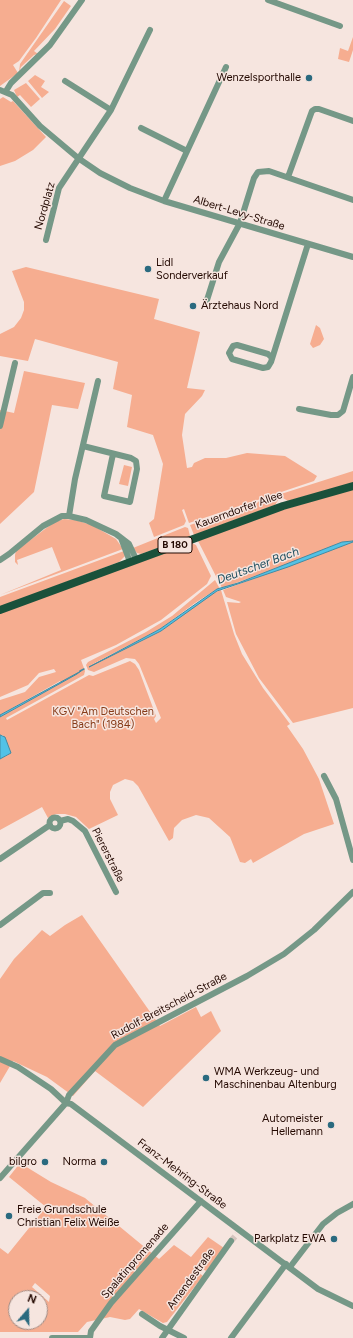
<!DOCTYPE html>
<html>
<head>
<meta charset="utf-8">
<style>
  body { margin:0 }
  #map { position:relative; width:353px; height:1338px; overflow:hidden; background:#f6e5df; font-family:Figtree,sans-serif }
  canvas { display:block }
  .north { position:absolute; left:8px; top:1290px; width:40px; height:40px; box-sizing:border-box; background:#f6e5df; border:1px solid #a28d86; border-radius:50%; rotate:20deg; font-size:11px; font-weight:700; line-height:16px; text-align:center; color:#230800 }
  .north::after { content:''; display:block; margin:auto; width:14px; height:18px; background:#2a6a7f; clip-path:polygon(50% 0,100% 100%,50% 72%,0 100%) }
</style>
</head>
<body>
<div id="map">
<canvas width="353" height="1338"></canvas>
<div class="north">N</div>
</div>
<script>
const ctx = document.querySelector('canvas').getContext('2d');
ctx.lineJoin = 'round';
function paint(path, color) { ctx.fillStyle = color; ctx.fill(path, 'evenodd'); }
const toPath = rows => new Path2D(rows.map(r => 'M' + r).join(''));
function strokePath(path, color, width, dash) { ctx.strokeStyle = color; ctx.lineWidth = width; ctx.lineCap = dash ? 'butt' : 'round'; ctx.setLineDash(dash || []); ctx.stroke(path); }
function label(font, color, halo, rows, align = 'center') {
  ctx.font = font + ' Figtree,sans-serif'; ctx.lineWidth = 3; ctx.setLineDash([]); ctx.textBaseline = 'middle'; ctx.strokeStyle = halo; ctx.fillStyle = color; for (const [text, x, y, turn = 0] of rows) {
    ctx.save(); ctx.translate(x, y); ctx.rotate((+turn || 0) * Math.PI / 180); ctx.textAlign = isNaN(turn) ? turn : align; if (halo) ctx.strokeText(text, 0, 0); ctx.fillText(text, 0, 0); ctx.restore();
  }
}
paint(toPath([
  [0,0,61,0,36,38,19,61,13,65,18,73,0,86],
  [64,1,71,6,55,29,34,51,38,54,34,55,21,67,19,72,20,64],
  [353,37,353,50,349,62,338,59,340,48,348,51],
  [35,75,45,81,41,87,49,92,42,98,28,81],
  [26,83,40,99,31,107,20,95,17,97,14,90],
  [3,97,11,102,13,101,46,137,33,150,15,161,0,166,0,99],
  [26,267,159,299,154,319,200,332,187,388,205,390,202,396,185,414,182,435,187,468,192,467,194,463,205,458,226,458,247,453,285,456,317,476,314,481,189,523,184,509,182,510,186,521,184,525,154,537,149,523,154,519,163,464,153,435,127,427,132,395,113,389,118,362,35,339,28,361,0,356,0,334,14,327,21,318,24,310,24,302,12,271],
  [316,325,320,328,324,339,320,345,313,348,310,344],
  [24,371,85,383,78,409,52,405,34,492,0,524,0,410,14,413],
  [124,465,132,467,128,486,119,484],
  [353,471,353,483,288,501,283,498,281,494],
  [353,489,353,541,342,542,302,559,222,588,198,541,258,517],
  [278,495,279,499,275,505,194,535,190,525],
  [64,519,75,520,92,525,116,539,123,549,0,595,61,570,52,547,17,560,18,565,15,562,15,555,16,551,45,529,55,522],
  [185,527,188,528,190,536,141,554,137,553,133,548],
  [353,542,353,708,293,723,259,678,236,634,227,602,239,603,241,602,226,597,223,590],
  [192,543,196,545,211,576,207,584,161,620,116,645,81,660,85,671,84,675,6,718,7,720,89,675,93,676,130,661,135,664,139,670,156,716,154,719,156,723,161,718,139,664,135,659,126,658,94,672,88,670,86,665,88,662,146,632,172,616,215,580,220,589,217,589,195,603,160,629,89,666,161,631,199,602,213,593,221,590,234,634,242,654,263,688,290,724,287,726,303,749,319,779,334,824,304,834,253,863,251,859,245,863,240,862,230,837,209,818,196,815,182,820,174,828,173,838,169,841,138,786,133,781,125,779,113,785,110,792,110,799,118,815,89,829,76,817,65,814,56,814,48,818,42,807,0,830,0,759,8,755,3,735,0,735,0,717,61,683,60,681,0,715,0,700,25,692,39,677,56,672,54,669,39,673,28,685,0,697,0,613],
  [124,551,125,556,119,562,0,607,0,597],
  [82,915,160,1026,196,1007,201,1017,211,1011,221,1031,143,1107,95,1071,73,1096,47,1077,13,1061,0,1083,0,979,14,959,42,930,50,936,65,925],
  [20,1163,51,1182,85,1198,159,1259,174,1245,191,1257,208,1237,224,1248,206,1271,201,1268,198,1272,203,1276,167,1322,163,1323,139,1309,130,1319,125,1320,110,1317,87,1322,78,1332,0,1332,0,1248,8,1254,46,1207,9,1177],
  [35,1283,50,1296,49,1302,32,1287],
  [16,1298,40,1298,40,1322,16,1322]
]), '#f6ad90');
const water = toPath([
  [353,541,353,542,288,567,217,591,161,631,89,667,160,629,217,589,238,583,342,542,353,541],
  [81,671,77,674,0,717,0,715,81,671],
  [0,735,5,737,11,753,0,759,0,735]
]);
paint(water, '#52c2e6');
strokePath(water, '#448aa1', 1);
strokePath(toPath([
  [80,671,84,669]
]), '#448aa1', 1.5);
strokePath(toPath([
  [231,1241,237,1234]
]), '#d6c4be', 6, [6, 3]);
strokePath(toPath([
  [268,0,340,26],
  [65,81,111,110],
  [0,90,12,95,40,126,78,158,100,173,130,188,164,201,353,257],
  [6,91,11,83,50,45,82,0],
  [141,128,187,151],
  [288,177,312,111,315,109,319,109,353,121],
  [164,201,226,67],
  [46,240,59,188,111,110,150,30],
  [207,300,219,262,240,223,254,178,258,172,269,171,353,200],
  [272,358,268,354,237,345,233,346,229,353,232,359,263,368,268,367,271,362,308,244],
  [299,409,331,415,338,415,343,411,353,377],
  [0,426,15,363],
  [83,446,131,458,136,461,137,469,130,502,104,496,113,454],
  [69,516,75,479,98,381],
  [121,538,130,562],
  [0,560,9,554,43,526,62,516,69,516,86,520,116,534,129,544,136,559],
  [324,776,336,799,353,860],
  '49.5 823a5.5 5.5 0 1 1 11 0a5.5 5.5 0 1 1-11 0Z',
  [60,821,68,819,73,821,85,831,116,892],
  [0,859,50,825],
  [0,925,43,893,50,893],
  [0,1059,18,1067,51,1089,66,1103,71,1104,318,1289,353,1306],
  [0,1178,66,1103,69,1095,115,1045,247,976,284,954,314,930,353,892],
  [290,1267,323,1224,337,1213,353,1204],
  [142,1314,160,1326,184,1338],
  [52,1338,90,1338],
  [90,1338,91,1331,111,1303,201,1201],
  [162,1338,231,1241],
  [231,1338,286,1264]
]), '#759887', 6);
strokePath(toPath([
  [0,610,283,506,353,486]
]), '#1a513b', 8);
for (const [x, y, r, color] of [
  [309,78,4,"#2a6a7f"],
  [148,269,4,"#2a6a7f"],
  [193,306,4,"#2a6a7f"],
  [206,1078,4,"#2a6a7f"],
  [331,1125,4,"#2a6a7f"],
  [45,1162,4,"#2a6a7f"],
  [104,1162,4,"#2a6a7f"],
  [9,1216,4,"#2a6a7f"],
  [334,1239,4,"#2a6a7f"]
]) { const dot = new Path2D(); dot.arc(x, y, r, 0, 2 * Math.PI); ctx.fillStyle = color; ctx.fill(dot); strokePath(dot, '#f6e5df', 1.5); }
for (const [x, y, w] of [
  [175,545,34]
]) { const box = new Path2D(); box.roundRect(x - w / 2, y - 8, w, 16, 3); ctx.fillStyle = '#f6e5df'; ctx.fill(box); strokePath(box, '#230800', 1); }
label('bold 10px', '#230800', null, [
  ["B 180",175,545]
]);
label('11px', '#230800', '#f6e5df', [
  ["Wenzelsporthalle",301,78],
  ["Lidl",156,263,"left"],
  ["Sonderverkauf",156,276,"left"],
  ["Ärztehaus Nord",201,306,"left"],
  ["WMA Werkzeug- und",214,1072,"left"],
  ["Maschinenbau Altenburg",214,1085,"left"],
  ["Automeister",323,1119],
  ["Hellemann",323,1132],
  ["bilgro",37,1162],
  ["Norma",96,1162],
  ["Freie Grundschule",17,1210,"left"],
  ["Christian Felix Weiße",17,1223,"left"],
  ["Parkplatz EWA",326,1239]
], 'right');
label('11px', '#230800', '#f6e5df', [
  ["Nordplatz",45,206,-74],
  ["Albert-Levy-Straße",239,213,17],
  ["Kauerndorfer Allee",239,510,-20],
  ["Piererstraße",108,855,63],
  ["Rudolf-Breitscheid-Straße",169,1006,-28],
  ["Franz-Mehring-Straße",182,1174,37],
  ["Spalatinpromenade",135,1261,-49],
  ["Amendestraße",191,1279,-54]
]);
label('11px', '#873b18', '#f6e5df', [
  ["KGV \"Am Deutschen",103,712],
  ["Bach\" (1984)",103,725]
]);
label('italic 12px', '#215060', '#f6e5df', [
  ["Deutscher Bach",258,566,-20]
]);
</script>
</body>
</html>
